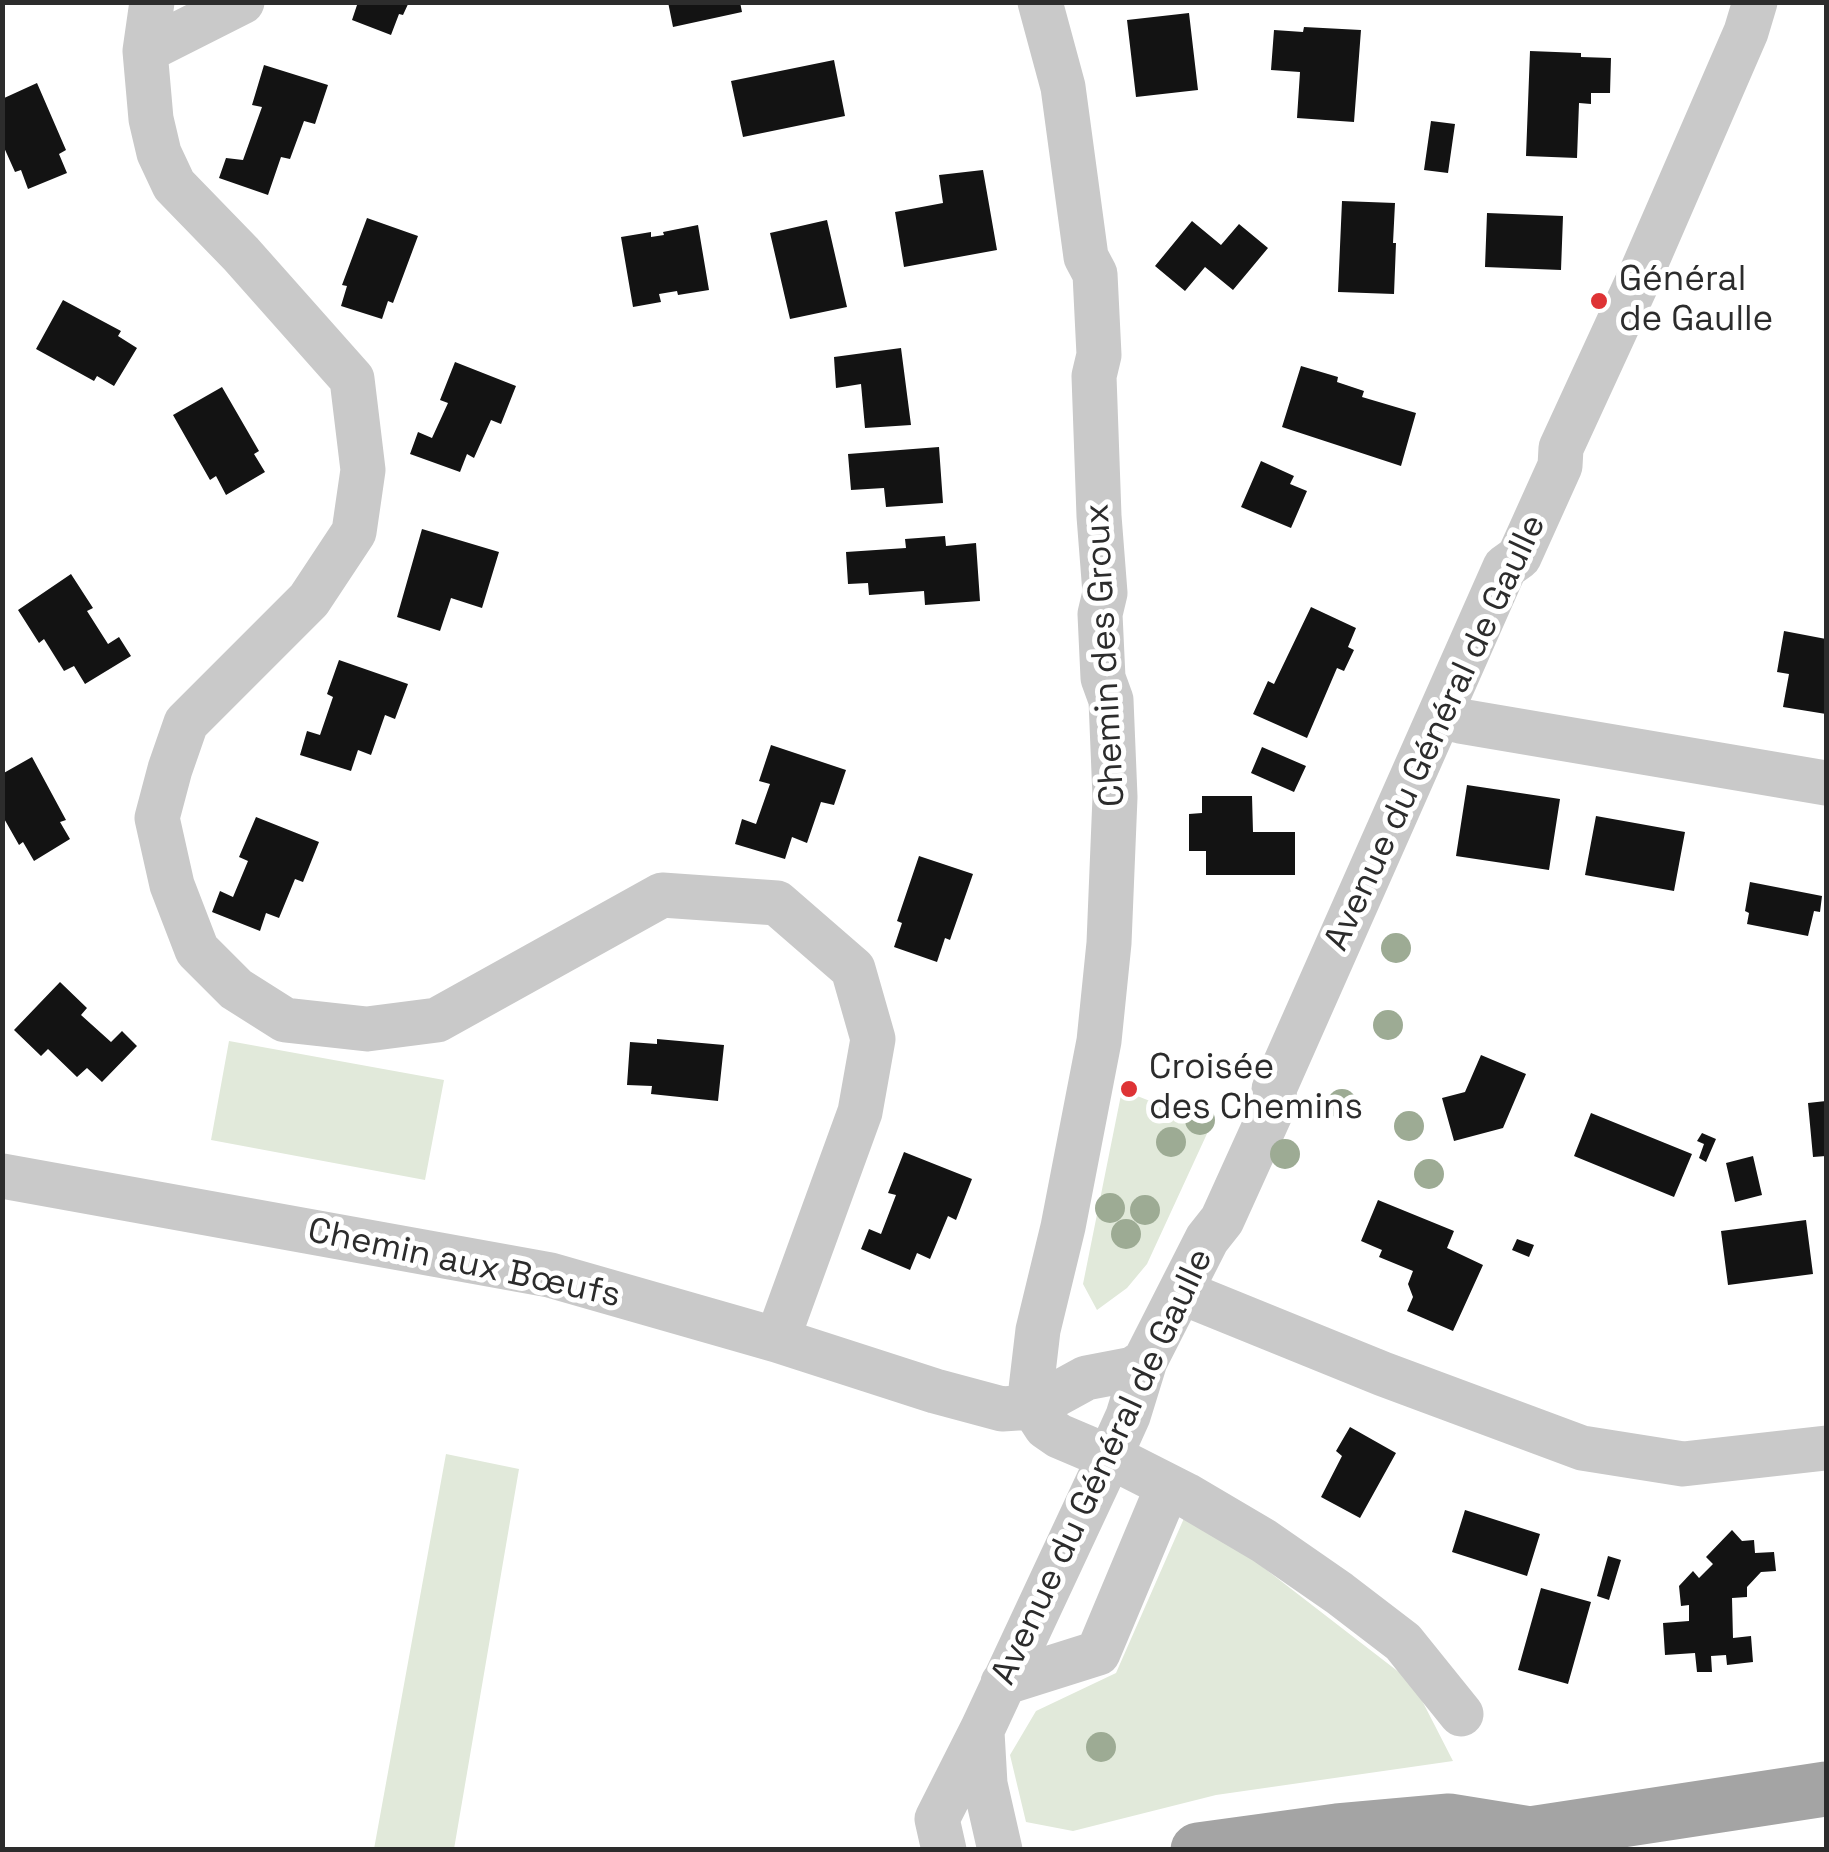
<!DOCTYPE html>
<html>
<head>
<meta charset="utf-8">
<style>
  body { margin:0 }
  #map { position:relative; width:1829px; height:1852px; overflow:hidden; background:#fff; font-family:"Space Grotesk",sans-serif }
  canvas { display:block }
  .frame { position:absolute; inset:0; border:5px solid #2c2c2c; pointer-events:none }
</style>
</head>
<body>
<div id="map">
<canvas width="1829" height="1852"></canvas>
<div class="frame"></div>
</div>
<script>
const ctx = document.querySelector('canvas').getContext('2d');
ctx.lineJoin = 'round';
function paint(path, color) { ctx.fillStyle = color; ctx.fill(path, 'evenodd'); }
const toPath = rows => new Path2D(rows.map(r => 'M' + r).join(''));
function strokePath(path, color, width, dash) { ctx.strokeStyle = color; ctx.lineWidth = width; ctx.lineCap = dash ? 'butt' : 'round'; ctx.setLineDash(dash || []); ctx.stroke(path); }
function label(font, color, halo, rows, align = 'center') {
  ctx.font = font + ' "Space Grotesk",sans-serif'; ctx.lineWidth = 10; ctx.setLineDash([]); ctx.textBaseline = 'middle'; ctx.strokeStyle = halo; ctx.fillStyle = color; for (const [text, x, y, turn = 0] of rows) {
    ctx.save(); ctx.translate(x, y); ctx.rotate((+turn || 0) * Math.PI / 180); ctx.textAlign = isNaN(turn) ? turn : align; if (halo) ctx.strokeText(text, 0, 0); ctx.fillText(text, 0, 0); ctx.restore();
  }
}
paint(toPath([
  [229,1041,444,1080,425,1180,211,1140],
  [1122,1090,1211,1125,1147,1264,1127,1288,1097,1310,1083,1284],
  [446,1454,519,1469,454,1849,374,1849],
  [1185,1516,1255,1561,1413,1683,1453,1761,1216,1795,1073,1831,1026,1822,1010,1755,1036,1711,1116,1673]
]), '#e1e9da');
paint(toPath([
  [358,2,409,2,403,15,399,14,391,35,352,20],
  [668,2,740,2,742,12,673,27],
  [1189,13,1198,90,1136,97,1127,20],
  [1304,27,1361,30,1354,122,1297,118,1300,72,1271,70,1274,30,1303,32],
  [1530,51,1581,53,1581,57,1611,58,1610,93,1591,93,1591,104,1579,103,1577,158,1526,156],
  [834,60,845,116,743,137,731,81],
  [264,65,328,85,315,124,304,121,290,159,281,157,268,195,219,178,226,158,243,160,262,107,252,105],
  [37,83,66,150,59,154,67,173,28,189,21,170,15,172,2,143,2,99],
  [1431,121,1455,124,1448,173,1424,170],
  [983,170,997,250,904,267,895,212,943,203,939,175],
  [1342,201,1395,203,1393,243,1396,243,1394,294,1338,292],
  [1487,213,1563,216,1561,270,1485,267],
  [367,218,418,236,393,303,388,301,382,319,341,306,347,286,342,285],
  [827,220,847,307,790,319,770,233],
  [1192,221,1221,245,1239,224,1268,248,1233,290,1205,267,1185,291,1155,266],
  [698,225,709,290,678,295,677,291,659,294,661,302,633,307,621,237,651,232,651,237,664,235,663,232],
  [63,300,121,331,118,336,137,348,114,386,97,376,94,381,36,349],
  [901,348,911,425,865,428,861,384,836,388,834,357],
  [455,362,516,386,501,424,491,420,474,458,467,454,460,472,410,454,418,432,432,438,448,403,440,400],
  [1301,366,1338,377,1337,382,1364,391,1362,397,1416,413,1401,466,1282,427],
  [222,387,259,451,254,454,265,472,226,495,216,476,210,480,173,415],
  [939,447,943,503,886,507,884,488,851,490,848,454],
  [1261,461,1294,476,1290,484,1307,491,1291,528,1241,507],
  [422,529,499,552,482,608,451,598,440,631,397,617],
  [945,536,946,546,976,543,980,601,925,605,924,591,869,595,868,583,848,584,846,552,906,548,905,539],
  [71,574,93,608,87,611,108,644,119,637,131,656,85,684,74,666,64,671,44,639,39,643,18,610],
  [1311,607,1356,628,1348,647,1354,650,1344,671,1337,668,1307,738,1253,714,1268,681,1274,684],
  [1784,631,1826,639,1826,714,1783,707,1789,674,1777,672],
  [339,660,408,684,395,719,385,715,371,755,358,750,351,771,300,755,307,731,320,735,333,697,327,694],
  [771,745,846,770,834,805,821,802,807,843,792,837,785,859,735,844,742,819,756,824,770,784,759,781],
  [1262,747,1306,766,1294,792,1251,773],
  [32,757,66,820,60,822,70,839,34,861,23,842,19,845,2,815,2,774],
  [1467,785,1560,799,1549,870,1456,856],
  [1202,796,1252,796,1253,832,1295,832,1295,875,1206,875,1206,851,1189,851,1189,814,1202,813],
  [1596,816,1685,832,1674,891,1585,875],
  [256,817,319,842,303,882,295,879,279,918,266,913,260,931,212,912,220,891,233,897,248,861,239,857],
  [919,856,973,874,950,940,945,938,937,962,894,947,902,923,897,921],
  [1750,882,1822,896,1820,912,1814,911,1808,936,1747,924,1749,913,1745,911],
  [60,982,87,1008,81,1015,111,1042,122,1031,137,1046,102,1082,87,1068,77,1077,48,1049,41,1056,14,1030],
  [657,1039,724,1045,718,1101,651,1094,652,1086,627,1085,630,1042,657,1044],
  [1481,1055,1526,1074,1503,1128,1454,1141,1442,1098,1465,1092],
  [1826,1101,1826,1156,1813,1157,1808,1103],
  [1591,1113,1692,1154,1674,1197,1574,1156],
  [1702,1133,1716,1139,1706,1162,1699,1158,1704,1144,1697,1141],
  [904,1152,972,1179,956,1220,948,1216,930,1259,917,1253,910,1270,861,1249,869,1229,881,1234,896,1195,888,1193],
  [1753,1156,1762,1195,1735,1202,1726,1163],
  [1378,1200,1454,1231,1447,1248,1483,1265,1453,1331,1407,1311,1413,1297,1408,1284,1413,1271,1379,1257,1382,1250,1361,1241],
  [1806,1220,1813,1274,1728,1285,1721,1231],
  [1517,1239,1534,1245,1529,1257,1512,1250],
  [1350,1427,1396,1453,1360,1518,1321,1497,1342,1456,1336,1451],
  [1465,1510,1540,1534,1527,1576,1452,1552],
  [1732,1530,1742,1541,1754,1540,1755,1553,1774,1552,1776,1571,1761,1572,1747,1587,1747,1597,1732,1598,1733,1638,1751,1636,1753,1662,1727,1665,1726,1655,1711,1656,1712,1672,1697,1672,1695,1653,1665,1655,1663,1623,1689,1621,1689,1605,1681,1606,1679,1586,1693,1571,1699,1578,1713,1564,1706,1557],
  [1608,1556,1621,1560,1609,1600,1597,1596],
  [1541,1588,1591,1602,1568,1684,1518,1670]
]), '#131313');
strokePath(toPath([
  [152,2,145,51,151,119,159,153,174,185,241,254,352,379,363,470,354,532,309,600,186,723,170,769,157,818,172,885,197,950,236,989,285,1020,367,1029,437,1020,662,895,777,903,853,969,873,1039,860,1112,777,1340],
  [1040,2,1063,87,1086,257,1095,274,1099,355,1094,376,1099,516,1105,593,1100,614,1103,678,1111,700,1115,797,1109,943,1099,1041,1063,1227,1038,1330,1031,1389,1033,1407,1046,1427,1059,1436,1125,1464,1186,1495,1264,1541,1339,1593,1403,1642,1461,1714],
  [145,51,242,2],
  [1440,715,1460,721,1826,783],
  [2,1176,550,1275,777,1340,935,1391,1002,1409,1033,1407,1086,1378,1133,1369,1145,1361],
  [1181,1292,1383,1374,1582,1448,1683,1464,1826,1448],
  [1003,1683,1098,1653,1168,1486],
  [982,1732,985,1784,1000,1850],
  [944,1850,937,1819,982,1730,1109,1458,1128,1416,1145,1361,1207,1239,1222,1220,1275,1103,1274,1089,1505,567,1519,557,1560,466,1561,448,1641,274,1746,32,1755,2]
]), '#c9c9c9', 45);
strokePath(toPath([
  [1198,1850,1337,1831,1449,1821,1530,1834],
  [1499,1850,1530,1834,1826,1789]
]), '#a4a4a4', 55);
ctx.fillStyle = '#9dab94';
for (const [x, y] of [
  [1396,948],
  [1388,1025],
  [1342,1104],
  [1200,1120],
  [1409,1126],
  [1171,1142],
  [1285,1154],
  [1429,1174],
  [1110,1208],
  [1145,1210],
  [1126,1234],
  [1101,1747]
]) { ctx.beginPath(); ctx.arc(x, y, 15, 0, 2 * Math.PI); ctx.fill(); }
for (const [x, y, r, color] of [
  [1599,301,10,"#de3335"],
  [1129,1089,10,"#de3335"]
]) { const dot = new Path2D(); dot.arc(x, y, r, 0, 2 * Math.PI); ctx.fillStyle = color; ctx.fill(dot); strokePath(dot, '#fff', 4); }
label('35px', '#2c2c2c', '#fff', [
  ["Général",1619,281],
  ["de Gaulle",1619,321],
  ["Croisée",1149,1069],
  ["des Chemins",1149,1109]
], 'left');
label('35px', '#2c2c2c', '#fff', [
  ["Chemin des Groux",1106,655,-93],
  ["Avenue du Général de Gaulle",1436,733,-65],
  ["Chemin aux Bœufs",464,1264,12],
  ["Avenue du Général de Gaulle",1103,1467,-65]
]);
</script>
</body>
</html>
